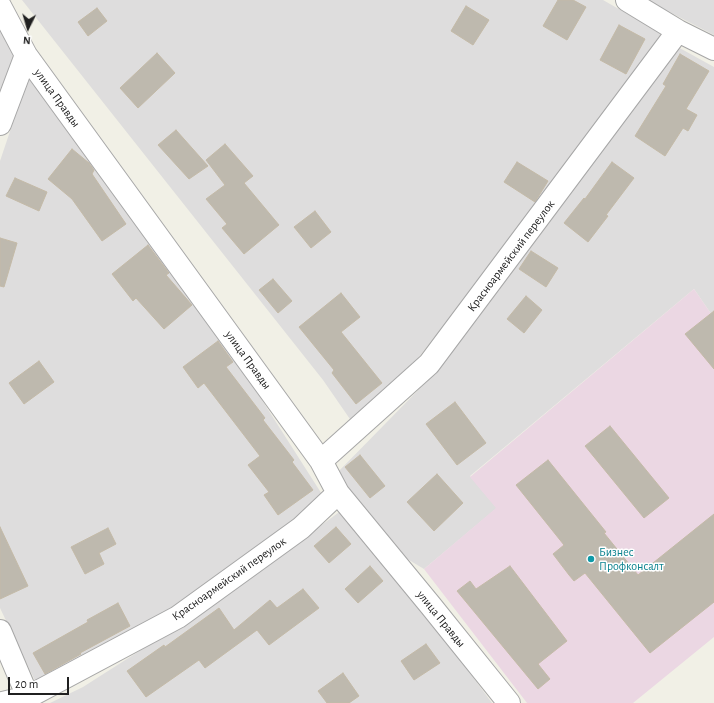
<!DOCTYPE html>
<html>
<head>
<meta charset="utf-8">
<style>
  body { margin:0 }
  #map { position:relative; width:714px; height:703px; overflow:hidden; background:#f1f0e6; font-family:"Alegreya Sans",sans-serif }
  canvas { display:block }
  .north { position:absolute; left:8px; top:8px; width:40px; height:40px; -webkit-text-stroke:3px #fff; paint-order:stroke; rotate:185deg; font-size:11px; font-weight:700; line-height:16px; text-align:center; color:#202020 }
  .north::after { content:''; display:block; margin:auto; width:14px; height:18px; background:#202020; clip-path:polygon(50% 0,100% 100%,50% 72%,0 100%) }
  .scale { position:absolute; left:8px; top:677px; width:61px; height:18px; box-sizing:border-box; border:2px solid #202020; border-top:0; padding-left:5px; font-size:12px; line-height:14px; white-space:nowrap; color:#202020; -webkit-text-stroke:3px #fff; paint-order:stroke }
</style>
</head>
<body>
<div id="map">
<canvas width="714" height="703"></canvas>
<div class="north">N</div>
<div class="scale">20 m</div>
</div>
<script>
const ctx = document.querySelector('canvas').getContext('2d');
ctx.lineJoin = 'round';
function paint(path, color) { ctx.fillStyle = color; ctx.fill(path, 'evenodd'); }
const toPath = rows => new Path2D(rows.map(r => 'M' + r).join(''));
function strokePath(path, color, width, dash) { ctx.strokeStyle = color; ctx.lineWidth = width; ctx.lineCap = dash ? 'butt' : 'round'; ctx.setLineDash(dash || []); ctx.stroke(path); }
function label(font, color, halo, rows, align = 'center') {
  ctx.font = font + ' "Alegreya Sans",sans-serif'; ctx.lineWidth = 3; ctx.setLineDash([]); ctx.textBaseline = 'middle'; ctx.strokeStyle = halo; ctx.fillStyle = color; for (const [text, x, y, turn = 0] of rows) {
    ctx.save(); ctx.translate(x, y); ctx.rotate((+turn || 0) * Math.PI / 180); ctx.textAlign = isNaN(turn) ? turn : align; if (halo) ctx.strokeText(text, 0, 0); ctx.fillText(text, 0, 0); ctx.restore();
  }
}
paint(toPath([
  [22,0,603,0,666,36,528,218,400,381,352,422,323,380],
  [646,0,714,0,714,35],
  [0,23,17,56,0,102],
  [676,46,714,67,714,318,694,289,470,476,497,508,424,569,399,554,335,475,434,374],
  [29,75,114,176,253,386,325,499,163,614,37,685,0,608,0,161],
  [342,510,388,562,492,703,50,703,83,687,224,597]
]), '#dedddd');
paint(toPath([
  [694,289,714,318,714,637,633,703,527,703,424,569,496,508,470,477]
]), '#ebd7e3');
const building = toPath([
  [558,0,573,0,586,7,567,40,543,26,558,0],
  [466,6,489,20,473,45,451,31,466,6],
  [97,8,107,21,88,36,78,22,97,8],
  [619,25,645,39,626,74,600,60,619,25],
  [157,53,175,73,138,108,120,88,157,53],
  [680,54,709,71,686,109,697,115,688,131,683,128,665,156,635,136,666,86,663,84,680,54],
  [176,130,208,166,189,179,158,145,176,130],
  [225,144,253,176,244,183,279,225,244,254,222,228,227,224,206,199,225,185,206,160,225,144],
  [72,149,89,163,94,170,92,174,126,224,102,241,72,199,48,179,72,149],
  [517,162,548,181,535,202,504,182,517,162],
  [612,162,634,178,606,215,608,216,588,242,564,223,584,198,585,199,612,162],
  [15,178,47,192,39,211,6,196,15,178],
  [315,211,331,232,311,248,294,227,315,211],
  [0,238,17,243,4,287,0,286,0,238],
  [148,245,169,273,166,275,192,305,164,329,136,298,133,301,112,274,148,245],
  [531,251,558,268,546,287,519,269,531,251],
  [273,279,292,301,278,313,259,290,273,279],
  [341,293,360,317,341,332,382,383,356,404,332,373,334,370,299,327,341,293],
  [526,296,542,310,524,333,507,319,526,296],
  [714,311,714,369,685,334,714,311],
  [218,341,233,362,226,367,265,418,263,420,294,460,292,462,313,490,278,515,264,495,269,492,248,465,260,456,204,383,198,388,183,367,218,341],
  [39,361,54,382,24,404,9,383,39,361],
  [455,402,486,443,457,465,426,424,455,402],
  [610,426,669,498,644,518,585,446,610,426],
  [360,455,385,486,370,498,345,467,360,455],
  [548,460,606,532,604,533,638,575,714,514,714,602,650,653,585,573,574,581,569,575,553,554,564,545,516,485,548,460],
  [437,474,463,503,434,531,407,502,437,474],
  [0,527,28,586,0,599,0,527],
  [336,527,351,544,329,563,314,546,336,527],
  [108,528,116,544,99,553,104,564,85,574,71,547,108,528],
  [370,566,383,581,358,603,345,589,370,566],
  [510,566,567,641,538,664,550,679,538,689,457,591,470,581,476,589,510,566],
  [303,589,319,608,269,645,257,630,205,668,199,660,146,697,127,671,164,645,165,647,219,608,234,630,270,600,277,608,303,589],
  [118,603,130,626,80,653,81,654,45,674,33,653,88,622,87,620,118,603],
  [426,644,440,663,414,680,401,661,426,644],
  [343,673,359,696,349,703,327,703,318,691,343,673]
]);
paint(building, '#beb9ae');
strokePath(building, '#c4baa7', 1);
const minor = toPath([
  [627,0,678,31,714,49],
  [0,6,26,55,321,461,338,493,431,606,509,703],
  [0,124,26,55],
  [321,461,429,364,678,31],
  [0,631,28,697],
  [2,703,28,697,178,617,301,528,338,493]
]);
strokePath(minor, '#a7a7a7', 24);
strokePath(minor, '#fff', 22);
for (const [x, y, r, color] of [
  [591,559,4,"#0f9aa8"]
]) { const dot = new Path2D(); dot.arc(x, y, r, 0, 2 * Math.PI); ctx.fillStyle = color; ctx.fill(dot); strokePath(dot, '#fff', 1.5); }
label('12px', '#202020', '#fff', [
  ["улица Правды",57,98,54],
  ["Красноармейский переулок",511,256,-53],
  ["улица Правды",248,360,54],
  ["Красноармейский переулок",229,579,-35],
  ["улица Правды",441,619,51]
]);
label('12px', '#0d838f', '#fff', [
  ["Бизнес",599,552],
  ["Профконсалт",599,566]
], 'left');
</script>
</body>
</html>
